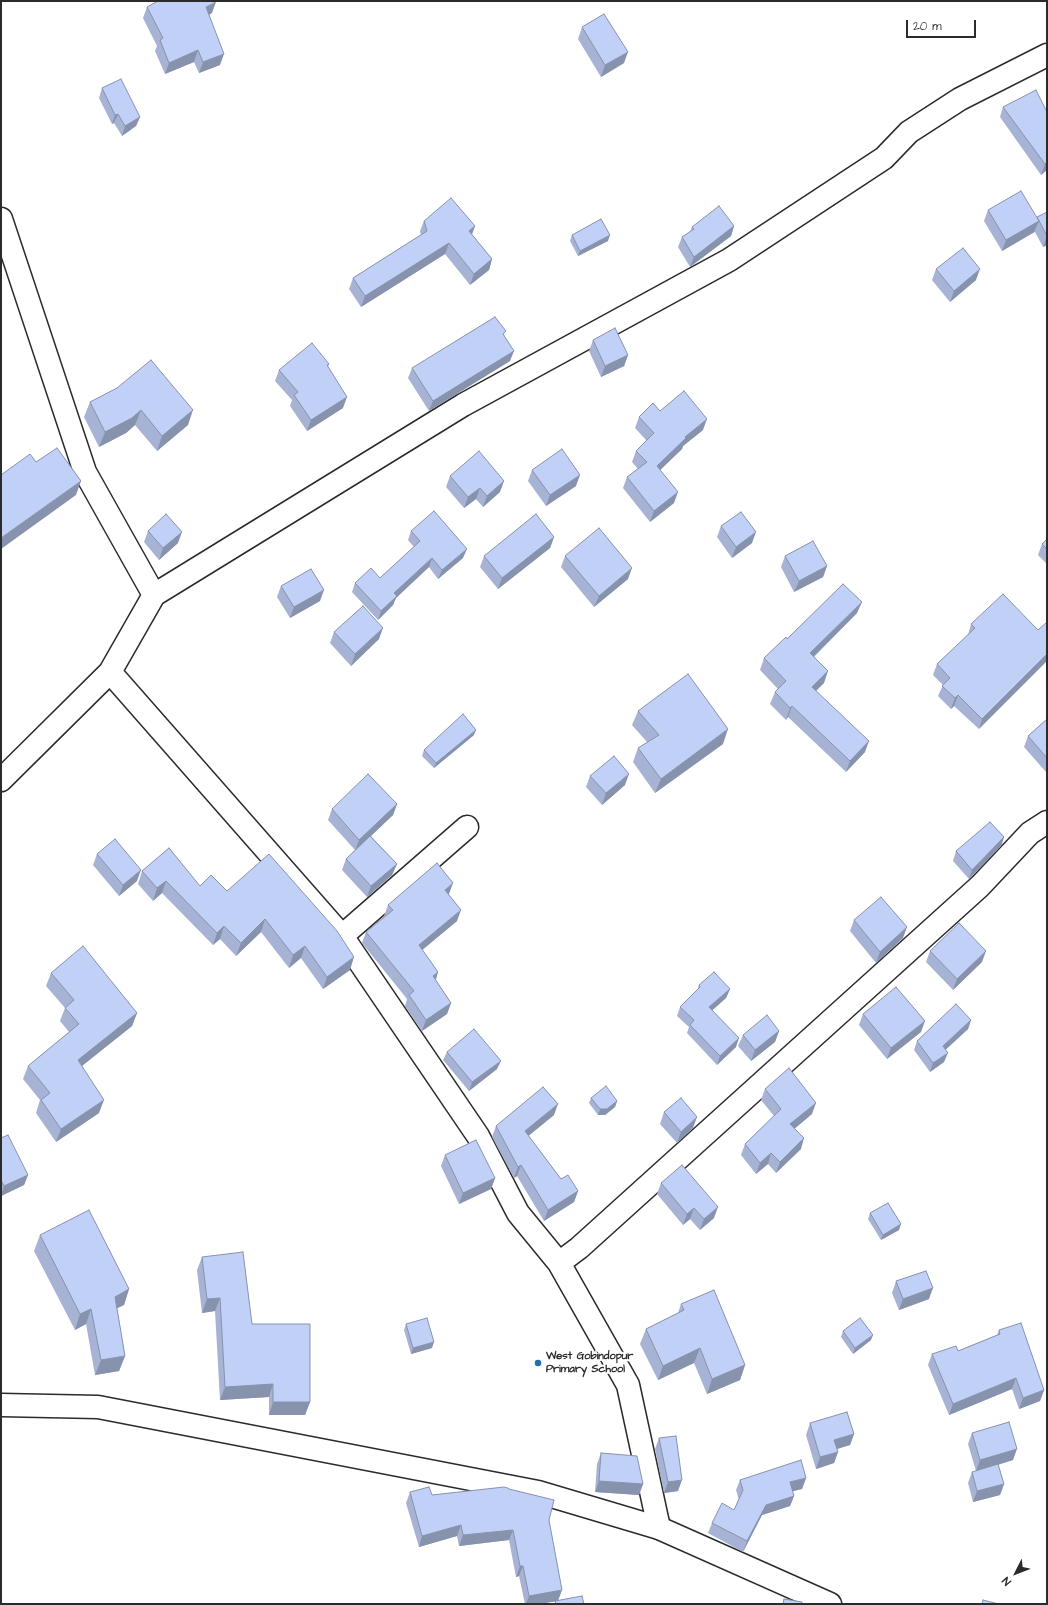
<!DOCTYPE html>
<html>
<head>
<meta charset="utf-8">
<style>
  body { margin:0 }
  #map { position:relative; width:1048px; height:1605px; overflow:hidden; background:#fff; font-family:"Architects Daughter",sans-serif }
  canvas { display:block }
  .frame { position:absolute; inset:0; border:2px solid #2b2b2b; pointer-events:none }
  .north { position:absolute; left:996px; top:1553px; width:40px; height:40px; -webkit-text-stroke:3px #fff; paint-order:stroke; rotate:228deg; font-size:11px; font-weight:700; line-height:16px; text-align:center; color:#2b2b2b }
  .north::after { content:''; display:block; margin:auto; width:14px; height:18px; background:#2b2b2b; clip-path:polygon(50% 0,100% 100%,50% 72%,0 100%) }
  .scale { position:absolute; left:906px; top:20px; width:70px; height:18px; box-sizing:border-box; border:2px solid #2b2b2b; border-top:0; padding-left:5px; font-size:12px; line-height:14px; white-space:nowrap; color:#2b2b2b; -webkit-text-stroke:3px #fff; paint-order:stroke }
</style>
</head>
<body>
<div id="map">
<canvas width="1048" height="1605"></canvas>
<div class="frame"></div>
<div class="north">N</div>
<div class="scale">20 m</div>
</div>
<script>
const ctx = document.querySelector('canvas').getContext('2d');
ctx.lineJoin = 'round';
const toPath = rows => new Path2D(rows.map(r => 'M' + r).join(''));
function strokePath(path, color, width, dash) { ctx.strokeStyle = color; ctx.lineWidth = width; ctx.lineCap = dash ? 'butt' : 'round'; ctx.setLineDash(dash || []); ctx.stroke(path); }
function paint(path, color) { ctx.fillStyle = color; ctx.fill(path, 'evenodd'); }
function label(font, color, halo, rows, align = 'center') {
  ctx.font = font + ' "Architects Daughter",sans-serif'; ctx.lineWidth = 4; ctx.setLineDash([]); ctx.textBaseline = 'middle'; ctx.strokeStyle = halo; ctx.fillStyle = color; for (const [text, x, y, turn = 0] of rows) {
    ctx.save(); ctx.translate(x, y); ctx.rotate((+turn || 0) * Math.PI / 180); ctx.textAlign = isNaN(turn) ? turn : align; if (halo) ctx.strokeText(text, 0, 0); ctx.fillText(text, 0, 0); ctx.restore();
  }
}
const minor = toPath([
  [1,219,85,472,154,595],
  [110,672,342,936,478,1136,518,1213,559,1263,628,1385,659,1528],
  [1,780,110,672,154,595,463,405,729,260,884,158,909,132,960,99,1047,55],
  [342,936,467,827],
  [559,1263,579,1248,980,886,1030,833,1047,822]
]);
const secondary = toPath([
  [1,1405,98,1407,538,1492,659,1528,830,1604]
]);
strokePath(minor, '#2b2b2b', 25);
strokePath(secondary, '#2b2b2b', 25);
strokePath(minor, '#fff', 22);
strokePath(secondary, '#fff', 22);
paint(toPath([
  [147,7,212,13,209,15,220,65,199,73,194,62,165,74,155,51,157,46,143,18],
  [582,27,624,63,601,77,578,39],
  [102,88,140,117,136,126,122,136,114,123,112,124,99,98],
  [1003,107,1047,112,1047,170,1041,175,1000,117],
  [988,210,1037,218,1047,212,1047,245,1043,247,1035,232,1002,251,984,221],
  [424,221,475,226,472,235,492,259,489,270,470,285,445,254,361,307,349,289,353,278,421,235,420,231],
  [734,226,731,236,690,267,678,247,682,237,690,232,692,227],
  [572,235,608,241,578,256,570,241],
  [936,269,976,280,950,302,932,280],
  [504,336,510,361,429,411,408,378,412,368],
  [593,340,628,355,624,366,601,377,589,351],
  [329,364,328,367,343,408,307,431,290,406,292,400,275,381,279,370],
  [117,388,188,425,157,451,135,425,126,433,99,447,84,417,90,402],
  [660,411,703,430,683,446,682,449,660,470,674,503,650,522,623,488,627,477,638,469,632,462,636,451,647,441,635,428,639,417],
  [532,470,576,486,546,506,528,481],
  [450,476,500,492,483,507,476,499,464,508,446,487],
  [721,526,752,543,732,558,717,537],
  [148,531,178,543,159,560,144,542],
  [411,531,463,558,438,579,429,567,396,598,393,605,378,620,352,592,355,583,380,578,414,547,408,540],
  [554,537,550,548,498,589,480,567,484,556],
  [1047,539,1047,564,1038,555,1042,544],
  [565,556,628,579,594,607,561,567],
  [785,556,827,566,823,577,794,592,781,567],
  [281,586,320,601,290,618,277,597],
  [857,613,814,657,824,683,815,691,865,752,846,772,788,717,786,720,770,704,775,692,778,689,760,670,764,658,787,639],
  [971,624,1038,630,979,729,954,706,951,709,938,696,943,685,933,675,937,664,968,635],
  [334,632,379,639,351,666,330,643],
  [638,711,723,744,655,793,633,762,638,748,647,742,632,725],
  [1047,719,1047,771,1046,772,1024,747,1028,736],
  [474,735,434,768,422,756,424,750],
  [590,776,625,785,602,805,586,787],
  [397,804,393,815,371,836,397,864,392,875,367,897,342,870,346,859,355,850,328,820,332,809],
  [1004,837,1001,846,969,879,953,861,956,851],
  [97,854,137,881,119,896,93,865],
  [142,871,200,886,227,891,350,970,323,989,301,958,289,968,261,932,236,956,220,939,213,945,162,893,153,901,138,884],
  [449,894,448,895,457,921,422,950,438,972,436,980,451,1003,447,1014,422,1031,405,1006,407,999,362,943,366,932,385,916,384,916,388,905],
  [854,920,903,938,876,963,850,931],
  [930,951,982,962,953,990,926,962],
  [51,973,137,1013,132,1026,82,1066,99,1113,56,1142,36,1113,40,1100,23,1079,28,1066,69,1032,60,1021,65,1008,46,986],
  [699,985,730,989,726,998,712,1010,736,1047,717,1065,687,1033,689,1027,677,1016,680,1007,697,991],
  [863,1014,921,1032,887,1059,859,1025],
  [971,1020,968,1029,945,1050,944,1062,930,1072,914,1050,917,1041],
  [779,1031,775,1042,751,1061,738,1046,743,1035],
  [447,1052,497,1069,469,1091,443,1060],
  [765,1089,812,1114,795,1128,801,1149,776,1173,768,1164,756,1174,741,1155,745,1144,774,1116,761,1100],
  [591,1098,617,1101,615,1107,605,1115,598,1115,589,1103],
  [664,1112,693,1128,677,1143,660,1124],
  [554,1115,528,1136,561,1179,578,1191,574,1202,544,1221,517,1176,514,1178,492,1137,496,1126],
  [1,1138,28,1175,24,1185,1,1196],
  [445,1155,495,1178,491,1189,459,1204,441,1166],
  [661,1183,714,1218,700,1230,690,1219,683,1225,657,1194],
  [870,1213,899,1230,881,1240,868,1219],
  [40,1235,129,1289,124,1305,117,1308,125,1356,119,1371,95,1375,86,1324,75,1330,34,1251],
  [202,1257,310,1402,305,1415,269,1415,269,1397,220,1400,215,1311,202,1313,197,1270],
  [896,1281,929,1299,899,1310,892,1293],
  [681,1304,745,1365,740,1380,707,1394,694,1363,658,1380,640,1344,646,1329,678,1313],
  [406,1324,432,1348,411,1354,404,1330],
  [999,1330,1044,1390,1040,1401,1019,1409,1012,1389,949,1415,928,1365,932,1354,958,1351,997,1335],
  [843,1331,871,1340,853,1354,841,1337],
  [810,1423,854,1434,850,1445,837,1449,838,1452,834,1463,816,1469,806,1435],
  [972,1433,1013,1460,998,1465,1004,1484,1000,1495,973,1502,968,1483,972,1472,976,1471,968,1444],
  [659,1438,678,1491,664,1493,655,1449],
  [601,1453,643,1484,639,1495,595,1492,597,1464],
  [806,1478,802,1489,792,1491,794,1496,790,1506,762,1515,743,1552,708,1533,712,1523,734,1510,739,1500,736,1490,740,1480],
  [509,1489,549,1520,558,1601,538,1604,525,1604,519,1576,516,1577,509,1540,459,1546,457,1536,419,1547,406,1503,410,1492,432,1495]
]), '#a6b3d4');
paint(toPath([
  [216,2,212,13,202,18,206,7],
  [198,50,194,62,165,74,169,63],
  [628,52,624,63,601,77,605,65],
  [224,54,220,65,199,73,203,62],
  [118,114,114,123,112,124,115,115],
  [140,117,136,126,122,136,125,126],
  [1047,162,1047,170,1041,175,1045,164],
  [1039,221,1034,232,1002,251,1006,240],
  [475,226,471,236,469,231],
  [734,226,731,236,690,267,694,257],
  [610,235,608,241,578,256,580,251],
  [1047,236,1047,245,1043,247],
  [449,243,445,254,361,307,365,296],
  [492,259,489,270,470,285,474,274],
  [980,269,976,280,950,302,954,291],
  [514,351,510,361,429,411,433,401],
  [628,355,624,366,601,377,605,366],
  [347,397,343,408,307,431,311,420],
  [141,410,135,425,126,433,99,447,105,432],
  [193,410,188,425,157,451,162,436],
  [707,419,703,430,683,446,682,449,653,477,657,466,685,437],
  [580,475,576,486,546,506,550,495],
  [81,481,76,495,1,549,1,538],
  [504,481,500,492,483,507,487,496],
  [480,488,476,499,464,508,468,497],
  [678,492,674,503,650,522,654,511],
  [182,532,178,543,159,560,163,548],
  [756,532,752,543,732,558,736,547],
  [554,537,550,548,498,589,502,578],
  [467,549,463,558,438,579,442,570],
  [432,558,429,567,396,598,393,605,378,620,381,611,394,593],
  [827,566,823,577,794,592,799,581],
  [632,568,628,579,594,607,599,596],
  [324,590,320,601,290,618,294,607],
  [862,602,857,613,806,664,810,653],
  [383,628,379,639,351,666,355,654],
  [1047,654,1047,661,979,729,982,719],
  [828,671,824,683,808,699,812,687],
  [958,695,954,706,951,709,955,698],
  [792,706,788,717,786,720,790,708],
  [728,729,723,744,655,793,661,779],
  [476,730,474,735,434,768,436,763],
  [869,741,865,752,846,772,850,761],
  [629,774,625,785,602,805,606,793],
  [397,804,393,815,355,851,359,840],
  [1004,837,1001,846,969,879,972,870],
  [397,864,392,875,367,897,371,886],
  [141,870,137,881,119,896,123,885],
  [166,881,162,893,153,901,157,888],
  [453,883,449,894,441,902,445,890],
  [461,910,457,921,415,956,419,945],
  [265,919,261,932,236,956,241,943],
  [224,926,220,939,213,945,217,933],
  [907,927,903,938,876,963,880,952],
  [305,946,301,958,289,968,293,955],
  [986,951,982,962,953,990,957,979],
  [354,957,350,970,323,989,327,977],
  [438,972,434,984,433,976],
  [730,989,726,998,706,1016,709,1007],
  [451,1003,447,1014,422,1031,426,1020],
  [137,1013,132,1026,73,1073,78,1060],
  [971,1020,968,1029,940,1055,943,1046],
  [925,1021,921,1032,887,1059,891,1048],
  [779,1031,775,1042,751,1061,755,1050],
  [739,1038,736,1047,717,1065,720,1056],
  [948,1053,944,1062,930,1072,933,1063],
  [501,1061,497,1069,469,1091,472,1082],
  [104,1100,99,1113,56,1142,61,1129],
  [617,1101,615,1107,605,1115,598,1115,600,1109],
  [816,1103,812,1114,787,1135,790,1124],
  [558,1104,554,1115,521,1142,525,1131],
  [697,1117,693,1128,677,1143,681,1132],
  [804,1138,801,1149,776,1173,780,1162],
  [771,1153,768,1164,756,1174,760,1163],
  [521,1165,517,1176,514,1178,518,1167],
  [28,1175,24,1185,1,1196,4,1186],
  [495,1178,491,1189,459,1204,463,1193],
  [578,1191,574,1202,544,1221,548,1210],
  [718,1207,714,1218,700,1230,704,1219],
  [694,1208,690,1219,683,1225,687,1214],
  [901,1224,899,1230,881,1240,883,1235],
  [933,1288,929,1299,899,1310,903,1299],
  [129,1289,124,1305,109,1312,115,1297],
  [220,1298,215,1311,202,1313,207,1299],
  [91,1309,86,1324,75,1330,80,1314],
  [873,1335,871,1340,853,1354,855,1348],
  [434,1342,432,1348,411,1354,413,1348],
  [700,1348,694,1363,658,1380,663,1366],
  [125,1356,119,1371,95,1375,101,1360],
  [745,1365,740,1380,707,1394,712,1379],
  [1016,1378,1012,1389,949,1415,953,1404],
  [273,1384,269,1397,220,1400,225,1387],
  [1044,1390,1040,1401,1019,1409,1023,1398],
  [273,1402,310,1402,305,1415,269,1415],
  [854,1434,850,1445,830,1451,834,1440],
  [1017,1449,1013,1460,976,1471,980,1460],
  [838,1452,834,1463,816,1469,820,1457],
  [806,1478,802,1489,786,1493,790,1482],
  [682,1480,678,1491,664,1493,668,1482],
  [599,1481,643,1484,639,1495,595,1492],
  [1004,1484,1000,1495,973,1502,977,1491],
  [794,1496,790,1506,762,1515,743,1552,747,1541,766,1505],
  [461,1525,457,1536,419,1547,422,1536],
  [513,1530,509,1540,459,1546,463,1535],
  [520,1566,523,1566,519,1576,516,1577],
  [562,1590,558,1601,538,1604,526,1604,529,1596]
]), '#8792ad');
const building = toPath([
  [158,1,215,1,216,2,206,7,224,54,203,62,198,50,169,63,160,40,163,38,147,7,158,1],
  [604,14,628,52,605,65,582,27,604,14],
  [121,79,140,117,125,126,118,114,115,115,102,88,121,79],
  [1036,90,1047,112,1047,162,1045,164,1003,107,1036,90],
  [1021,191,1039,221,1006,240,988,210,1021,191],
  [451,198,475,226,469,231,492,259,474,274,449,243,365,296,353,278,427,231,424,221,451,198],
  [719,206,734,226,694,257,682,237,694,229,692,227,719,206],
  [1047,212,1047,236,1037,217,1047,212],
  [601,219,610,235,580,251,572,235,601,219],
  [963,248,980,269,954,291,936,269,963,248],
  [495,317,506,331,503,334,514,351,433,401,412,368,495,317],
  [615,328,628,355,605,366,593,340,615,328],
  [312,343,329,364,327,365,347,397,311,420,294,395,298,392,279,370,312,343],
  [151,360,193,410,162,436,141,410,132,418,105,432,90,402,117,388,151,360],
  [684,391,707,419,685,437,686,438,657,466,678,492,654,511,627,477,647,462,636,451,654,433,639,417,653,403,660,411,684,391],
  [57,448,81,481,1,538,1,475,30,454,36,462,57,448],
  [562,449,580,475,550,495,532,470,562,449],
  [479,451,504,481,487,496,480,488,468,497,450,476,479,451],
  [434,511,467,549,442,570,432,558,394,593,397,596,381,611,355,583,371,568,380,578,420,541,411,531,434,511],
  [741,512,756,532,736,547,721,526,741,512],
  [166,514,182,532,163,548,148,531,166,514],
  [536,514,554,537,502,578,484,556,536,514],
  [599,528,632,568,599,596,565,556,599,528],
  [1047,539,1047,549,1042,544,1047,539],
  [813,541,827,566,799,581,785,556,813,541],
  [311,569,324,590,294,607,281,586,311,569],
  [843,584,862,602,810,653,828,671,812,687,869,741,850,761,792,706,790,708,775,692,786,681,764,658,786,637,787,639,843,584],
  [1003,594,1038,630,1047,622,1047,654,982,719,958,695,955,698,942,686,950,678,937,664,975,628,971,624,1003,594],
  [363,606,383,628,355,654,334,632,363,606],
  [688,674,728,729,661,779,638,748,659,735,638,711,688,674],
  [463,714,476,730,436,763,424,750,463,714],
  [1047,719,1047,758,1028,736,1047,719],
  [614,756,629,774,606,793,590,776,614,756],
  [368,774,397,804,359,840,332,809,368,774],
  [990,822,1004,837,972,870,956,851,990,822],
  [370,836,397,864,371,886,346,859,370,836],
  [115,839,141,870,123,885,97,854,115,839],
  [169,848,200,886,211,875,227,891,269,854,337,931,354,957,327,977,305,946,293,955,265,919,241,943,224,926,217,933,166,881,157,888,142,871,169,848],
  [437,863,453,883,445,890,461,910,419,945,438,972,433,976,451,1003,426,1020,409,995,414,991,366,932,393,910,388,905,437,863],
  [881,897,907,927,880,952,854,920,881,897],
  [959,923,986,951,957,979,930,951,959,923],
  [83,946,137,1013,78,1060,104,1100,61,1129,41,1100,50,1093,28,1066,79,1024,65,1008,74,1000,51,973,83,946],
  [714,972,730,989,709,1007,739,1038,720,1056,690,1025,694,1020,680,1007,700,987,699,985,714,972],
  [896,987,925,1021,891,1048,863,1014,896,987],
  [956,1004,971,1020,943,1046,948,1053,933,1063,917,1041,956,1004],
  [767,1015,779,1031,755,1050,743,1035,767,1015],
  [474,1029,501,1061,472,1082,447,1052,474,1029],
  [789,1068,816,1103,790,1124,804,1138,780,1162,771,1153,760,1163,745,1144,781,1109,765,1089,789,1068],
  [606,1086,617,1101,607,1109,600,1109,591,1098,606,1086],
  [543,1087,558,1104,525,1131,561,1179,568,1175,578,1191,548,1210,521,1165,518,1167,496,1126,543,1087],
  [681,1098,697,1117,681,1132,664,1112,681,1098],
  [8,1135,28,1175,4,1186,1,1180,1,1138,8,1135],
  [476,1140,495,1178,463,1193,445,1155,476,1140],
  [682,1165,718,1207,704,1219,694,1208,687,1214,661,1183,682,1165],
  [888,1203,901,1224,883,1235,870,1213,888,1203],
  [89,1210,129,1289,115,1297,125,1356,101,1360,91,1309,80,1314,40,1235,89,1210],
  [243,1252,252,1324,310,1324,310,1402,273,1402,273,1384,225,1387,220,1298,207,1299,202,1257,243,1252],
  [926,1271,933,1288,903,1299,896,1281,926,1271],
  [714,1290,745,1365,712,1379,700,1348,663,1366,646,1329,684,1310,681,1304,714,1290],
  [427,1318,434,1342,413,1348,406,1324,427,1318],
  [860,1318,873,1335,855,1348,843,1331,860,1318],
  [1021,1323,1044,1390,1023,1398,1016,1378,953,1404,932,1354,956,1346,958,1351,1000,1334,999,1330,1021,1323],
  [847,1412,854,1434,834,1440,838,1452,820,1457,810,1423,847,1412],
  [1009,1422,1017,1449,980,1460,972,1433,1009,1422],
  [676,1436,682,1480,668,1482,659,1438,676,1436],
  [601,1453,637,1456,643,1484,599,1481,601,1453],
  [801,1460,806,1478,790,1482,794,1496,766,1505,747,1541,712,1523,722,1503,734,1510,743,1490,740,1480,801,1460],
  [998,1464,1004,1484,977,1491,972,1472,998,1464],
  [429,1487,432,1495,504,1487,508,1488,509,1489,554,1500,549,1520,562,1590,529,1596,523,1566,520,1566,513,1530,463,1535,461,1525,422,1536,410,1492,429,1487],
  [582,1596,584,1604,556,1604,555,1601,582,1596],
  [784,1599,802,1602,802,1604,783,1604,784,1599],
  [983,1600,999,1604,982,1604,983,1600]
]);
paint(building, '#c1d0f7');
strokePath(building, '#8792ad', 1);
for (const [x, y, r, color] of [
  [538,1363,4,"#1f6fb2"]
]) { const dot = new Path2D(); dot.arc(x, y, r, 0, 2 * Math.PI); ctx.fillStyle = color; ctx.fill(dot); strokePath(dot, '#fff', 1.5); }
label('bold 11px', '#2b2b2b', '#fff', [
  ["West Gobindopur",546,1357],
  ["Primary School",546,1370]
], 'left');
</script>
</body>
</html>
